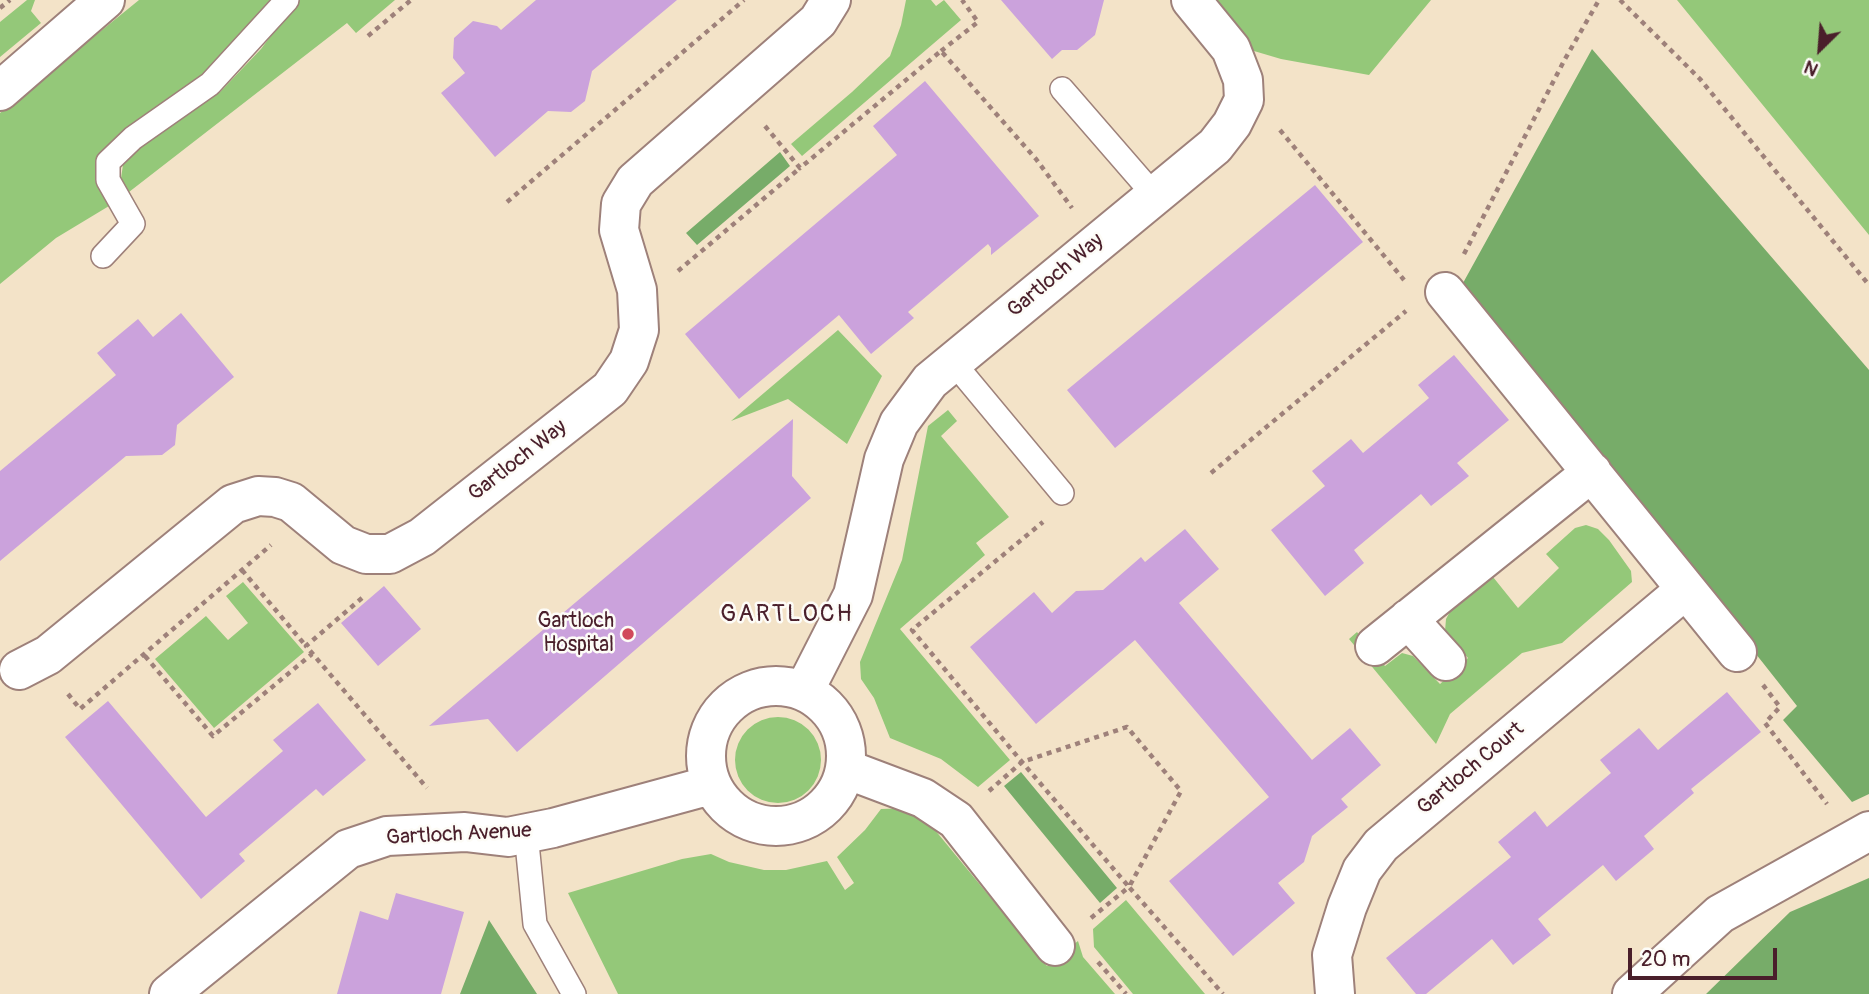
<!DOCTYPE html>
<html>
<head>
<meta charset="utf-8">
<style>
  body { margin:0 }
  #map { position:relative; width:1869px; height:994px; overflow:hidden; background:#f3e3c8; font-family:Pangolin,sans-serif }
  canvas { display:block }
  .north { position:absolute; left:1785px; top:14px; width:70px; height:70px; -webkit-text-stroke:5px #fdfcf7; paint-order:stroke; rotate:205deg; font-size:19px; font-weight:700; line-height:28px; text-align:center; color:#4a1f2b }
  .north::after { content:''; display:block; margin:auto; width:24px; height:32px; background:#4a1f2b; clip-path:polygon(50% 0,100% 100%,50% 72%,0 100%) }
  .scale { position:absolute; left:1628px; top:948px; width:149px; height:32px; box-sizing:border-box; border:4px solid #4a1f2b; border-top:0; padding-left:9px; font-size:21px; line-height:24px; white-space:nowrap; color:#4a1f2b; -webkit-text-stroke:5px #fdfcf7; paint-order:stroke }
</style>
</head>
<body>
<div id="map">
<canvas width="1869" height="994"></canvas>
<div class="north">N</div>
<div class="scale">20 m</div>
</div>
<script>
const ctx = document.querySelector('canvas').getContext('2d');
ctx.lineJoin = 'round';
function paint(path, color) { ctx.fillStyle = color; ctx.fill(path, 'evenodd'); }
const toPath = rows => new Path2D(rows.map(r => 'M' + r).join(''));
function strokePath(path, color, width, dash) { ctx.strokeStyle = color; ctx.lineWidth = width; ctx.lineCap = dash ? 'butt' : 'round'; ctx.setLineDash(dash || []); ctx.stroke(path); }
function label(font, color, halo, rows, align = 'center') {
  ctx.font = font + ' Pangolin,sans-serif'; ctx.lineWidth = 5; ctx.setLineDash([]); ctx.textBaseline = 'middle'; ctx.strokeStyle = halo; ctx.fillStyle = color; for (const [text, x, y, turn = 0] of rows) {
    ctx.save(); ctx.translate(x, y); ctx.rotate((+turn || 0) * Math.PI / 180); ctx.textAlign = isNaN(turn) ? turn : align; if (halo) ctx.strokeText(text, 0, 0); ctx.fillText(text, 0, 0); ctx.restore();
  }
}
paint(toPath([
  [27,0,35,0,31,11,41,23,0,57,0,22],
  [139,0,273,0,243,37,188,90,97,160,95,180,109,206,56,238,0,284,0,113],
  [297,0,395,0,356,33,347,23,129,192,121,178,123,165,134,150,220,92,261,49],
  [906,0,931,0,936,6,944,0,961,20,802,156,791,144,852,92,890,56,901,25],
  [1212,0,1431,0,1369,75,1281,59,1254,51],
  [1677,0,1869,0,1869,235],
  [838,330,882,376,847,444,788,399,731,421],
  [948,410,957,421,941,436,1009,517,976,543,985,555,900,629,1010,760,978,787,941,759,890,738,874,698,861,679,860,662,902,560,928,426],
  [1586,525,1598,529,1609,540,1631,571,1632,582,1562,643,1522,653,1450,714,1436,744,1349,639,1357,632,1385,666,1402,653,1413,656,1440,684,1468,658,1445,631,1446,619,1453,606,1493,577,1518,608,1559,568,1546,554,1575,528],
  [243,582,304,652,214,728,155,659,206,616,228,640,248,623,226,596],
  '735 760a43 43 0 1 1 86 0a43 43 0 1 1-86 0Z',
  [909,808,930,824,1047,966,1078,941,1083,957,1115,994,618,994,568,893,682,859,711,854,729,862,764,870,786,870,827,861,845,890,854,883,837,857,865,830,881,809],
  [1126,900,1205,994,1133,994,1094,947,1093,929]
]), '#94c879');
paint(toPath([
  [1592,49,1869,370,1869,794,1852,802,1783,720,1797,706,1463,283],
  [780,152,790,166,697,245,686,233],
  [1021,772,1117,888,1100,903,1004,786],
  [1869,878,1869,994,1706,994,1790,912],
  [489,920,537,994,460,994]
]), '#77ac69');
paint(toPath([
  [536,0,677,0,592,71,585,101,571,112,548,111,495,157,441,93,465,73,453,58,454,38,473,21,497,26,501,30],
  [1001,0,1104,0,1095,35,1077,50,1062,50,1052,59],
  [925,81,1039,216,991,255,991,248,988,244,908,312,914,318,871,354,839,315,739,399,685,334,897,155,873,126],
  [1315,185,1363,242,1115,448,1067,390],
  [181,313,234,377,177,425,175,445,162,455,126,456,0,561,0,471,116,375,97,353,138,319,153,337],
  [1454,355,1509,420,1457,463,1469,476,1431,506,1421,494,1354,550,1364,563,1325,596,1271,530,1325,486,1312,471,1351,439,1363,453,1429,398,1418,385],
  [793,419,792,476,811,498,517,752,488,719,429,726],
  [1185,529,1219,569,1179,603,1312,760,1350,728,1381,765,1341,799,1348,807,1312,836,1304,862,1278,883,1295,903,1233,956,1169,881,1269,797,1135,640,1036,724,970,647,1034,592,1052,613,1076,591,1103,590,1141,557,1145,562],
  [384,586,421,629,378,666,341,623],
  [1727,692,1761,732,1691,789,1694,793,1644,836,1654,849,1616,881,1603,865,1538,919,1551,935,1513,965,1492,939,1426,994,1416,994,1386,958,1511,857,1498,842,1535,811,1547,827,1611,773,1600,760,1639,728,1658,750],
  [108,701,206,817,283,751,273,740,318,703,366,760,323,796,316,789,239,854,245,861,201,899,65,737],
  [396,893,464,912,441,994,337,994,360,911,388,920]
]), '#cba2dc');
const service = toPath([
  [1062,89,1154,195],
  [103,256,133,224,108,180,108,162,133,138,210,84,287,0],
  [953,362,1062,493],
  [526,833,535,924,574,994]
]);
const minor = toPath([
  [0,91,105,0],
  [1445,292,1737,652],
  [1408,619,1446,661],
  [1375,646,1592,472],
  [19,670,48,655,233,504,258,496,275,497,291,502,343,545,366,554,390,554,422,537,610,389,629,361,639,330,637,290,619,230,621,204,635,181,818,21,831,0],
  '706 756a70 70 0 1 1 140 0a70 70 0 1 1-140 0Z',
  [804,691,853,595,884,459,899,423,930,381,1215,146,1232,124,1244,100,1243,80,1231,49,1191,0],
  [846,769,923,798,956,820,1055,946],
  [169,994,348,849,387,836,465,832,508,837,553,828,711,785],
  [1335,994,1332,955,1347,907,1362,870,1381,845,1685,590],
  [1632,994,1720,914,1869,831]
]);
strokePath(service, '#9e817a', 26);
strokePath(minor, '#9e817a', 42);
strokePath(toPath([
  [1620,0,1700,79,1869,285],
  [0,8,10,0],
  [368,36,411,0],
  [941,51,978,22,962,0],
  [765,126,800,168,941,51,1036,159,1072,208],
  [1280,130,1404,280],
  [507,202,744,0],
  [1464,254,1565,59,1599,0],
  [678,271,800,168],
  [1211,473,1406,311],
  [242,570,306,646],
  [362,598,306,646,427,788],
  [145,656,213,736,312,654],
  [1763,685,1780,707,1765,723,1827,804],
  [68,694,80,709,271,545],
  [989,791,1022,762,1127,727,1181,791,1129,887,1022,762,912,630,1043,522],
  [1091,918,1129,887,1223,994],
  [1098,962,1126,994]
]), '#9e817a', 4.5, [5, 5]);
strokePath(service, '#fff', 23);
strokePath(minor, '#fff', 38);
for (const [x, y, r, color] of [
  [628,634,7,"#d1495b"]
]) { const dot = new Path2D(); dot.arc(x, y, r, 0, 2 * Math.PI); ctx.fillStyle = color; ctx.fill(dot); strokePath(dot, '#fdfcf7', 2.5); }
label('21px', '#4a1f2b', '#fdfcf7', [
  ["Gartloch Way",1056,276,-40],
  ["Gartloch Way",518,461,-38],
  ["Gartloch Court",1471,769,-40],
  ["Gartloch Avenue",459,835,-3]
]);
label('21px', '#4a1f2b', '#fdfcf7', [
  ["Gartloch",614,622],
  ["Hospital",614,646]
], 'right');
ctx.letterSpacing = '2px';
label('24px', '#4a1f2b', '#fdfcf7', [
  ["GARTLOCH",787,615]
]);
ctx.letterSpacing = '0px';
</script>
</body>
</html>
